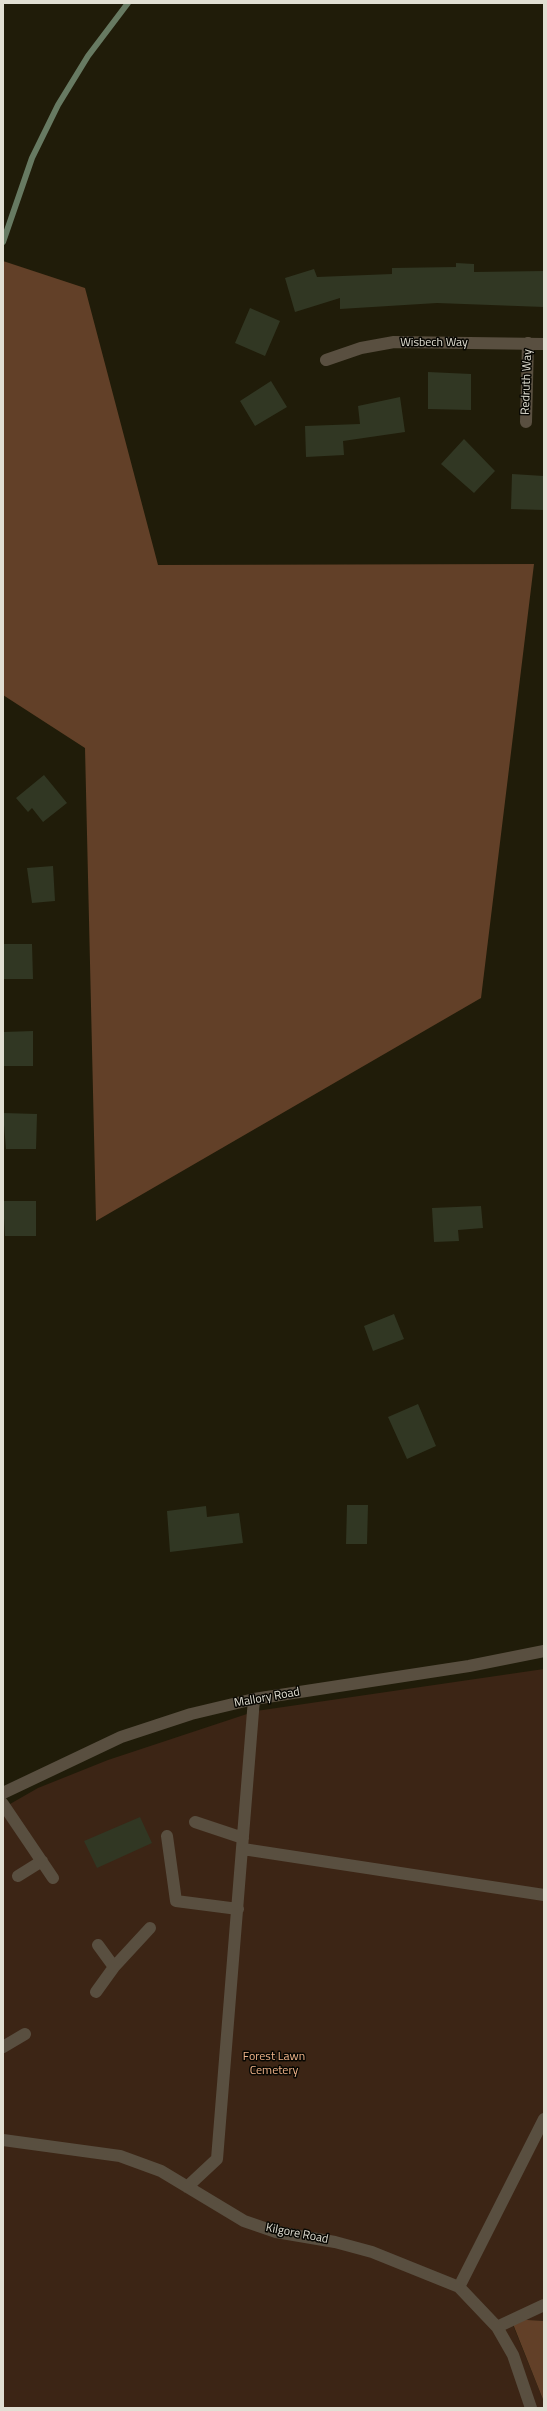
<!DOCTYPE html>
<html>
<head>
<meta charset="utf-8">
<style>
  body { margin:0 }
  #map { position:relative; width:547px; height:2411px; overflow:hidden; background:#201c09; font-family:"Titillium Web",sans-serif }
  canvas { display:block }
  .frame { position:absolute; inset:0; border:4px solid #e1dfd3; pointer-events:none }
</style>
</head>
<body>
<div id="map">
<canvas width="547" height="2411"></canvas>
<div class="frame"></div>
</div>
<script>
const ctx = document.querySelector('canvas').getContext('2d');
ctx.lineJoin = 'round';
function paint(path, color) { ctx.fillStyle = color; ctx.fill(path, 'evenodd'); }
const toPath = rows => new Path2D(rows.map(r => 'M' + r).join(''));
function strokePath(path, color, width, dash) { ctx.strokeStyle = color; ctx.lineWidth = width; ctx.lineCap = dash ? 'butt' : 'round'; ctx.setLineDash(dash || []); ctx.stroke(path); }
function label(font, color, halo, rows, align = 'center') {
  ctx.font = font + ' "Titillium Web",sans-serif'; ctx.lineWidth = 3; ctx.setLineDash([]); ctx.textBaseline = 'middle'; ctx.strokeStyle = halo; ctx.fillStyle = color; for (const [text, x, y, turn = 0] of rows) {
    ctx.save(); ctx.translate(x, y); ctx.rotate((+turn || 0) * Math.PI / 180); ctx.textAlign = isNaN(turn) ? turn : align; if (halo) ctx.strokeText(text, 0, 0); ctx.fillText(text, 0, 0); ctx.restore();
  }
}
paint(toPath([
  [544,1669,544,2321,511,2320,544,2402,544,2408,3,2408,3,1808,38,1788,108,1760,256,1711]
]), '#3c2515');
paint(toPath([
  [3,261,85,288,158,565,534,564,481,998,96,1221,85,748,3,695],
  [511,2319,544,2321,544,2402]
]), '#624028');
strokePath(toPath([
  [3,242,32,158,58,105,88,56,128,3]
]), '#677a62', 6);
paint(toPath([
  [456,263,474,264,474,272,544,271,544,307,437,303,340,309,340,298,295,312,285,278,314,269,317,277,392,274,392,268,456,267],
  [250,308,280,321,265,356,235,343],
  [428,372,471,374,471,410,428,409],
  [271,381,287,407,255,426,240,401],
  [400,397,405,432,343,441,344,455,306,457,305,426,360,424,358,406],
  [464,439,495,471,474,493,441,464],
  [512,474,544,476,544,510,511,509],
  [44,775,67,803,43,822,32,808,28,812,16,798],
  [53,866,55,901,32,903,27,868],
  [3,944,32,944,33,979,3,979],
  [33,1031,33,1066,3,1066,3,1032],
  [3,1113,37,1114,36,1149,6,1149],
  [3,1201,36,1201,36,1236,5,1236],
  [481,1206,483,1228,458,1230,459,1241,434,1242,432,1208],
  [394,1314,404,1339,373,1351,364,1326],
  [418,1404,436,1446,407,1459,388,1417],
  [347,1505,368,1505,367,1544,346,1544],
  [206,1506,207,1517,239,1513,243,1543,170,1552,167,1511],
  [140,1817,152,1843,97,1868,84,1841]
]), '#313723');
strokePath(toPath([
  [326,360,361,348,394,342,544,344],
  [526,422,528,343],
  [3,1793,121,1737,191,1714,254,1699,469,1666,544,1651],
  [3,1804,53,1878],
  [195,1822,243,1838],
  [167,1836,176,1901,238,1909],
  [243,1849,544,1895],
  [18,1876,42,1861],
  [98,1945,114,1967,150,1928],
  [96,1992,114,1967],
  [3,2047,25,2034],
  [3,2140,120,2156,161,2171,244,2221,276,2232,335,2242,372,2252,459,2287,497,2327,513,2355,531,2408],
  [187,2187,217,2159,254,1699],
  [459,2287,544,2119],
  [497,2327,544,2305]
]), '#594f40', 12);
label('12px', '#e1dfd3', '#080702', [
  ["Wisbech Way",434,343],
  ["Redruth Way",527,382,-88],
  ["Mallory Road",267,1698,-10],
  ["Kilgore Road",297,2234,11]
]);
label('12px', '#f0b48a', '#080702', [
  ["Forest Lawn",274,2057],
  ["Cemetery",274,2071]
]);
</script>
</body>
</html>
